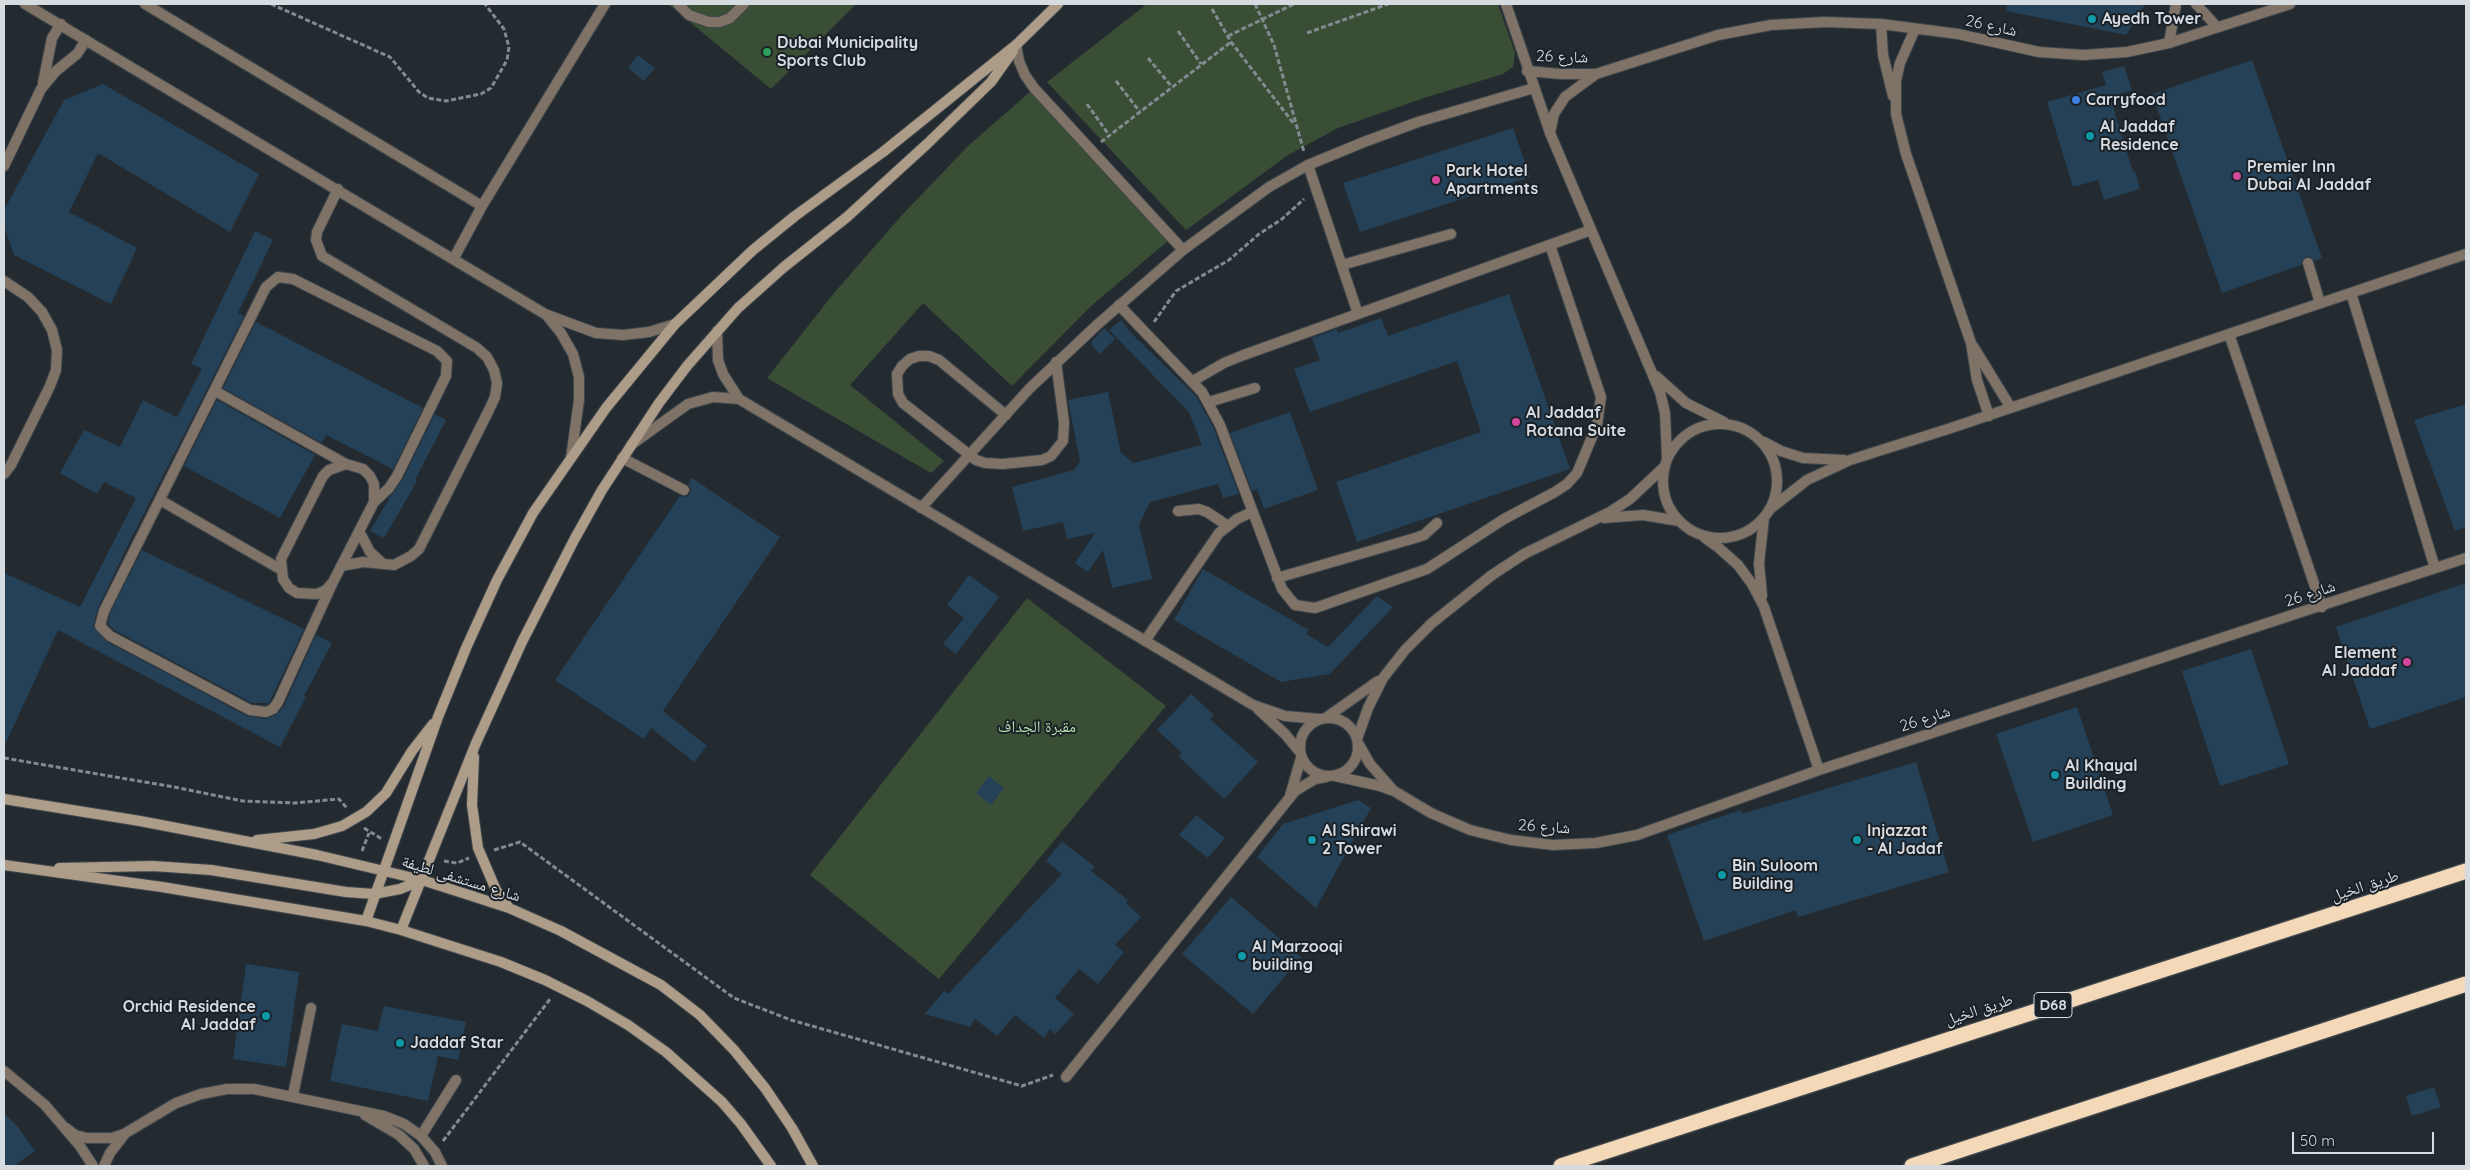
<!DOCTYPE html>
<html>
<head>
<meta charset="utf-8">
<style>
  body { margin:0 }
  #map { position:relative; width:2470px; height:1170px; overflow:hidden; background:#232b31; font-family:Quicksand,sans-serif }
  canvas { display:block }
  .frame { position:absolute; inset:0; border:5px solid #d6dbe0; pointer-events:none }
  .scale { position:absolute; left:2292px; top:1132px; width:142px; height:22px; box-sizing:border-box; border:2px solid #d6dbe0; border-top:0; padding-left:6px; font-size:15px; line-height:18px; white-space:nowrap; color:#d6dbe0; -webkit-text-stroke:4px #1a2127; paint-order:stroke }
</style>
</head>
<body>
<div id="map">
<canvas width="2470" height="1170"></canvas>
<div class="frame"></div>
<div class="scale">50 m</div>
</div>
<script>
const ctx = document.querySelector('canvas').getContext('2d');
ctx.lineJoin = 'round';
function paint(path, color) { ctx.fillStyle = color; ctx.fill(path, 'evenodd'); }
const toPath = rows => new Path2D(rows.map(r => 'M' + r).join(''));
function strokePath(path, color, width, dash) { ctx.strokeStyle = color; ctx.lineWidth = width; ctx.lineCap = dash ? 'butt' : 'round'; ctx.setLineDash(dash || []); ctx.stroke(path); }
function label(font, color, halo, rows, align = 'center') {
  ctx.font = font + ' Quicksand,"Noto Naskh Arabic",sans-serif'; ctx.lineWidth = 4; ctx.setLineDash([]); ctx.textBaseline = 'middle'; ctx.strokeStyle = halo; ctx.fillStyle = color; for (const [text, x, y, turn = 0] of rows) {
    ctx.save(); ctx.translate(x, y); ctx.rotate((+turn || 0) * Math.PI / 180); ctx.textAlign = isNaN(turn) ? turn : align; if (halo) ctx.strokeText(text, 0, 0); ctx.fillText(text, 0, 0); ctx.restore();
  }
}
paint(toPath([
  [668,4,856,4,771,89],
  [1147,4,1498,4,1515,53,1513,67,1503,74,1424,98,1338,128,1288,155,1186,230,1047,82],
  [1030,92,1168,241,1091,306,1012,386,923,303,850,385,944,461,931,473,767,378,834,293,903,214,968,146],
  [1027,598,1166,706,939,979,810,875]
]), '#3a4e36');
paint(toPath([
  [2007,4,2145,4,2126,35,2006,11],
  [638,55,655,68,644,81,628,68],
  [2252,60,2322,258,2314,261,2310,256,2306,257,2301,265,2222,293,2152,94],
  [2124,66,2132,90,2110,97,2133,172,2135,171,2140,189,2104,200,2098,180,2073,187,2047,102,2106,85,2102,72],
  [103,84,259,174,230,232,98,153,69,212,137,248,111,304,14,255,4,226,4,210,64,100],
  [1513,128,1530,177,1360,232,1343,183],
  [255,231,273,240,238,313,244,316,129,543,98,608,93,627,107,642,247,716,265,719,276,715,284,706,316,635,332,643,304,696,306,697,280,747,58,630,4,747,4,573,80,607,136,498,104,482,97,494,60,473,84,430,120,447,143,400,177,417,202,369,191,364],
  [1509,294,1570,469,1357,542,1336,482,1481,432,1457,361,1310,412,1294,369,1320,360,1312,338,1337,329,1338,333,1381,318,1388,336],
  [1121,320,1130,332,1196,396,1213,427,1239,494,1223,498,1218,484,1150,502,1139,525,1152,579,1112,588,1103,550,1088,572,1075,563,1095,533,1067,539,1063,522,1023,531,1012,487,1074,470,1080,461,1068,400,1108,392,1121,453,1133,463,1202,445,1189,412,1109,330],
  [256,322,423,408,393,469,326,435,322,443,223,388],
  [1104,328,1115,339,1100,354,1092,346,1092,341],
  [217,400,315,455,280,518,184,466],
  [2466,404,2466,527,2455,531,2414,420],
  [1290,412,1318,490,1264,509,1257,489,1252,491,1230,433],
  [435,414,446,420,415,480,417,481,384,538,370,531,390,497,403,479],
  [692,478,780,537,663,711,707,746,694,762,651,728,644,739,555,680,680,496,685,497,690,494,691,489,688,484],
  [142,550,304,629,269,703,252,703,114,630,108,624,110,613],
  [1203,569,1309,630,1306,634,1328,647,1377,596,1393,607,1330,674,1281,682,1174,620],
  [969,575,999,597,956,654,943,644,964,618,947,605],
  [2466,583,2466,697,2370,729,2336,627],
  [2251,649,2289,764,2220,786,2182,671],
  [1191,694,1214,715,1210,719,1258,762,1224,799,1179,757,1182,753,1157,730],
  [2077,707,2113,815,2033,842,1996,734],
  [1916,762,1949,872,1798,917,1796,910,1704,941,1667,835,1741,810,1742,814],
  [989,776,1004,788,991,805,976,793],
  [1358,800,1371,808,1316,908,1257,857,1283,824],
  [1196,815,1225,838,1208,858,1179,835],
  [1062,841,1095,867,1091,871,1128,900,1126,903,1141,917,1115,945,1124,952,1098,984,1079,969,1055,998,1074,1014,1055,1034,1050,1029,1044,1038,1015,1015,997,1036,975,1019,970,1027,925,1014,944,991,948,994,1062,874,1046,861],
  [1231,897,1301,957,1253,1014,1182,954],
  [246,964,299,972,286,1067,233,1059],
  [384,1006,466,1022,458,1060,438,1056,428,1101,330,1081,342,1024,378,1031],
  [2434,1087,2441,1107,2412,1116,2406,1096],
  [4,1113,18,1127,35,1151,14,1166,4,1166]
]), '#244157');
const lane = toPath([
  [145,4,482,206],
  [678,4,689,15,709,22,720,22,730,18,744,4],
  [1016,45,1019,61,1025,75,1034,88,1183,250],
  [43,83,52,38,61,24],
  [1308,165,1358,314],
  [4,166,41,89,56,71,77,54,86,40],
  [454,258,482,206,605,4],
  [2308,263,2320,303],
  [1342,265,1451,234],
  [4,281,28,297,42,312,52,330,57,350,56,370,50,386,11,465,4,474],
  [1119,305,1202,392,1220,425,1282,589,1295,605,1315,608,1427,569,1504,519,1555,492,1567,484,1577,473,1597,425,1601,397,1550,245],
  [1193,381,1224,363,1241,356,1591,230],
  [1209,402,1255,388],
  [1006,415,939,360,929,356,919,356,910,359,902,366,897,374,898,394,903,403,976,460,985,463,1003,464,1042,460,1051,456,1063,441,1064,422,1056,362],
  [622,458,684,490],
  [1178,511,1199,509,1207,512,1228,526],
  [1277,578,1415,538,1424,535,1437,523],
  [1145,641,1219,533,1237,519,1252,512],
  [293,1095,311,1008],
  [421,1136,456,1080]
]);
const street = toPath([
  [25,4,545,314,596,333,623,335,649,332,675,324],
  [1506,4,1550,133,1660,392,1665,413,1667,458],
  [2196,4,2217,27],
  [1881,24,1883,55,1893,96],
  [1915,29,1900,63,1896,81,1896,114,1906,154,1971,343,1977,380,1989,416],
  [2169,43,2176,4],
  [1527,71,1561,74,1595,74],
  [1550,133,1554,114,1565,97,1596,74,1718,35,1771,25,1825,22,1881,24,1958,34,2039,52,2083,55,2127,52,2169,43,2290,4],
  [338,189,317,232,316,240,322,256,477,348,487,357,494,370,497,383,495,397,489,410,419,549,411,556,394,565,363,562,341,566],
  [2351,293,2435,568],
  [548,317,561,333,573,354,579,377,579,400,571,458],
  [717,331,718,360,723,374,739,399],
  [2229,334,2322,607],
  [1973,346,2011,408],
  [1656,376,1686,403,1724,422],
  [215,391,346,464],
  '1663 481a57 57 0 1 1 114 0a57 57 0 1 1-114 0Z',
  [1764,442,1781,451,1803,458,1844,460],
  [631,445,688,404,713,397,739,399,1253,705,1285,716,1319,719],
  [346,464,363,469,370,476,374,484,374,502,333,582,326,590,317,594,297,593,289,588,283,579,281,559,323,476,329,470,346,464],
  [160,500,280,569],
  [921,508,1030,388,1098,324,1183,250,1269,187,1308,165,1364,142,1418,122,1534,88],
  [1770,509,1807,480,1850,460,1951,428,2466,254],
  [1604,518,1643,515,1679,521],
  [359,531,370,552,382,563],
  [1705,538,1719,548,1738,565,1752,584,1764,607,1819,770],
  [333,582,278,702,273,709,266,712,250,710,110,636,100,626,104,611,266,287,278,277,293,279,437,351,447,361,446,376,397,476,389,488,374,502],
  [1762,596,1759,563,1764,518],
  [1258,709,1285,734,1299,751],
  [1327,717,1378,681],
  '1300 747a29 29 0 1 1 58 0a29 29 0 1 1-58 0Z',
  [1357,739,1368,708,1383,678,1405,650,1432,623,1492,575,1524,554,1610,512,1630,499,1663,468],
  [1358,743,1370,764,1392,789],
  [1335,776,1380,786,1394,791,1431,813,1470,830,1511,840,1553,845,1596,843,1637,835,1819,770,2466,558],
  [1290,796,1301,758],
  [4,1071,45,1105,80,1146,93,1166],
  [1066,1077,1295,791,1315,779,1326,777],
  [365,1115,399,1135,414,1149,424,1166],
  [66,1128,75,1135,87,1138,112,1138,124,1134,176,1103,201,1094,227,1089,254,1089,384,1116,404,1124,421,1136,435,1152,442,1166],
  [104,1166,110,1153,124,1135]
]);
const secondary = toPath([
  [474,757,472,805,478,848,496,890,509,908],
  [4,799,140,821,317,855,422,880,466,894,509,908,561,931,661,985,700,1015,734,1050,765,1088,792,1128,813,1166],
  [257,840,314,834,342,826,366,812,386,793,412,751,433,724],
  [4,865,162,887,366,921,401,930,501,962,545,980,587,1001,628,1025,666,1052,722,1102,741,1124,771,1166],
  [59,868,153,866,211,870,346,892,374,894,400,889,422,880],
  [366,921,438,717,466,648,497,580,533,513,606,408,675,324,753,250,795,216,883,152,1016,45,1058,4],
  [401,930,476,743,522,642,574,540,602,490,659,403,687,366,738,308,784,267,847,217,927,144,991,82,1013,51]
]);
const highway = toPath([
  [1561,1166,2466,871],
  [1912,1166,2466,984]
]);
strokePath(lane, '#40474d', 12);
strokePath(street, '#40474d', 12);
strokePath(secondary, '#40474d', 12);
strokePath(highway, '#40474d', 18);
strokePath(toPath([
  [271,4,390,57,419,92,428,98,446,101,481,94,491,88,507,60,509,47,504,29,485,4],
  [1255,4,1274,45,1304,152],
  [1212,9,1231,42,1294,124],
  [1178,31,1201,64],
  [1307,33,1388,4],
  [1228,36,1294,4],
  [1148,58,1172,87],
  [1116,81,1140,112],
  [1087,104,1109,135],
  [1101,142,1231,42],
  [1154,322,1176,291,1229,260,1259,234,1282,219,1304,199],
  [4,758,174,787,243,801,295,803,339,799,347,808],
  [364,828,382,839],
  [494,850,520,842,734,998,791,1020,1022,1086,1053,1075],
  [362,851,369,833],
  [444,861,457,863,469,858],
  [443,1141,550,999]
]), '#848b90', 3, [5, 2.5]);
strokePath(lane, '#7e7366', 10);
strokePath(street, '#7e7366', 10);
strokePath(secondary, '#ad9c88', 10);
strokePath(highway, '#f4d9b9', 15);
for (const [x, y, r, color] of [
  [2092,19,5,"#0f9aa8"],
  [767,52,5,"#2e9e5b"],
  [2076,100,5,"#3f7fe0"],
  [2090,136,5,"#0f9aa8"],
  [2237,176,5,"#d1479c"],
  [1436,180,5,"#d1479c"],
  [1516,422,5,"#d1479c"],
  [2407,662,5,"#d1479c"],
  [2055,775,5,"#0f9aa8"],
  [1312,840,5,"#0f9aa8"],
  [1857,840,5,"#0f9aa8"],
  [1722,875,5,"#0f9aa8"],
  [1242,956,5,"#0f9aa8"],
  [266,1016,5,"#0f9aa8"],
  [400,1043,5,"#0f9aa8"]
]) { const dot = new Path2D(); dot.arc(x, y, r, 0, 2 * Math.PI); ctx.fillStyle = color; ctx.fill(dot); strokePath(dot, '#1a2127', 2); }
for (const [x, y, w] of [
  [2053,1005,38]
]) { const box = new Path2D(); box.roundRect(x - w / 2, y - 12.5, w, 25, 4); ctx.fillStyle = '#1a2127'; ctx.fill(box); strokePath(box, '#d6dbe0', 1); }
label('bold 15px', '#d6dbe0', null, [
  ["D68",2053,1005]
]);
label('bold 16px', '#d6dbe0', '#1a2127', [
  ["Ayedh Tower",2102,19],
  ["Dubai Municipality",777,43],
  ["Sports Club",777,61],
  ["Carryfood",2086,100],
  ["Al Jaddaf",2100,127],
  ["Residence",2100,145],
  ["Premier Inn",2247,167],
  ["Dubai Al Jaddaf",2247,185],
  ["Park Hotel",1446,171],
  ["Apartments",1446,189],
  ["Al Jaddaf",1526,413],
  ["Rotana Suite",1526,431],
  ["Element",2397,653,"right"],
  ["Al Jaddaf",2397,671,"right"],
  ["Al Khayal",2065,766],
  ["Building",2065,784],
  ["Al Shirawi",1322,831],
  ["2 Tower",1322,849],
  ["Injazzat",1867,831],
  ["- Al Jadaf",1867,849],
  ["Bin Suloom",1732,866],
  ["Building",1732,884],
  ["Al Marzooqi",1252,947],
  ["building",1252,965],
  ["Orchid Residence",256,1007,"right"],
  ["Al Jaddaf",256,1025,"right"],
  ["Jaddaf Star",410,1043]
], 'left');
label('16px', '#d6dbe0', '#1a2127', [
  ["شارع 26",1991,26,12],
  ["شارع 26",1562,57,2],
  ["شارع 26",2310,594,-18],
  ["شارع 26",1925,719,-18],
  ["شارع 26",1544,827,4],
  ["شارع مستشفى لطيفة",461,879,17],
  ["طريق الخيل",2365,886,-18],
  ["طريق الخيل",1979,1010,-18]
]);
label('16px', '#b3deac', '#1a2127', [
  ["مقبرة الجداف",1037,727]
]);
</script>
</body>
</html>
